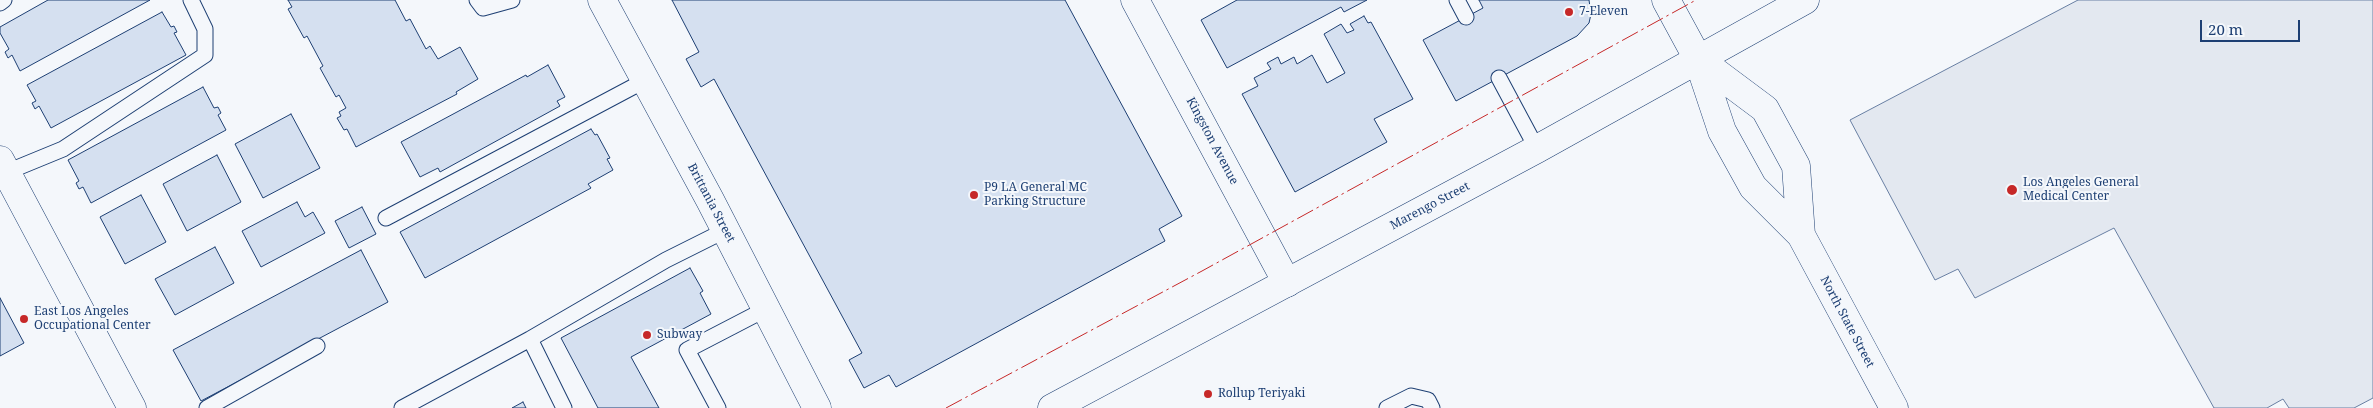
<!DOCTYPE html>
<html>
<head>
<meta charset="utf-8">
<style>
  body { margin:0 }
  #map { position:relative; width:2373px; height:408px; overflow:hidden; background:#f4f7fb; font-family:"Noto Serif",serif }
  canvas { display:block }
  .scale { position:absolute; left:2200px; top:20px; width:100px; height:22px; box-sizing:border-box; border:2px solid #1d3f73; border-top:0; padding-left:6px; font-size:15px; line-height:18px; white-space:nowrap; color:#1d3f73; -webkit-text-stroke:4px #f4f7fb; paint-order:stroke }
</style>
</head>
<body>
<div id="map">
<canvas width="2373" height="408"></canvas>
<div class="scale">20 m</div>
</div>
<script>
const ctx = document.querySelector('canvas').getContext('2d');
ctx.lineJoin = 'round';
function paint(path, color) { ctx.fillStyle = color; ctx.fill(path, 'evenodd'); }
const toPath = rows => new Path2D(rows.map(r => 'M' + r).join(''));
function strokePath(path, color, width, dash) { ctx.strokeStyle = color; ctx.lineWidth = width; ctx.lineCap = dash ? 'butt' : 'round'; ctx.setLineDash(dash || []); ctx.stroke(path); }
function label(font, color, halo, rows, align = 'center') {
  ctx.font = font + ' "Noto Serif",serif'; ctx.lineWidth = 4; ctx.setLineDash([]); ctx.textBaseline = 'middle'; ctx.strokeStyle = halo; ctx.fillStyle = color; for (const [text, x, y, turn = 0] of rows) {
    ctx.save(); ctx.translate(x, y); ctx.rotate((+turn || 0) * Math.PI / 180); ctx.textAlign = isNaN(turn) ? turn : align; if (halo) ctx.strokeText(text, 0, 0); ctx.fillText(text, 0, 0); ctx.restore();
  }
}
const parking = toPath([
  [2078,0,2373,0,2373,398,2354,408,2289,408,2283,399,2267,408,2214,408,2114,228,1975,298,1958,269,1935,280,1850,120,2078,0]
]);
paint(parking, '#e3e8f0');
strokePath(parking, '#687fa3', 1);
const building = toPath([
  [48,0,150,0,20,71,12,55,8,58,5,52,9,49,0,33,0,27,48,0],
  [288,0,395,0,406,21,410,19,426,49,430,46,438,59,460,47,478,79,456,92,457,94,356,147,347,129,344,130,337,118,341,116,339,112,346,108,339,95,336,97,320,68,323,66,307,36,304,38,288,9,292,7,288,0],
  [672,0,1065,0,1182,216,1159,229,1165,241,896,387,889,375,864,388,849,360,862,353,714,79,701,87,686,59,699,52,672,0],
  [1237,0,1367,0,1344,12,1341,7,1227,68,1201,20,1237,0],
  [1479,0,1589,0,1591,14,1589,23,1577,36,1456,101,1423,40,1483,8,1479,0],
  [162,12,171,27,174,26,177,32,174,33,186,55,51,128,39,106,35,109,32,103,36,101,27,85,162,12],
  [1364,16,1368,23,1371,22,1413,99,1374,119,1387,142,1295,192,1242,94,1258,86,1254,78,1271,69,1267,63,1278,57,1281,64,1294,57,1297,64,1312,55,1327,83,1345,73,1324,34,1341,24,1347,33,1354,30,1350,24,1364,16],
  [548,65,565,97,557,101,560,106,440,172,438,168,420,177,401,142,526,75,527,77,548,65],
  [203,87,214,108,218,107,221,113,218,115,226,130,91,203,83,187,79,189,76,183,79,181,68,160,203,87],
  [291,114,320,168,263,198,235,144,291,114],
  [591,129,595,135,597,134,610,158,607,159,613,170,588,184,591,188,425,278,400,232,591,129],
  [217,155,241,202,187,231,163,184,217,155],
  [141,195,166,242,125,264,100,217,141,195],
  [297,202,305,217,313,212,325,233,261,267,242,231,297,202],
  [362,207,376,234,349,248,335,221,362,207],
  [215,247,234,283,175,315,155,279,215,247],
  [361,250,388,302,201,401,173,350,361,250],
  [690,268,703,291,700,293,711,314,631,357,659,408,598,408,561,338,690,268],
  [0,298,24,343,0,356,0,298],
  [523,402,526,408,512,408,523,402]
]);
paint(building, '#d5e0f0');
strokePath(building, '#1d3f73', 1);
const service = toPath([
  [477,0,483,8,512,0],
  [1457,0,1466,17],
  [0,3,4,0],
  [1499,78,1537,149],
  [7,172,63,149,205,55,205,29,191,0],
  [386,218,644,81],
  [530,339,564,408],
  [207,408,317,346],
  [402,408,530,339,666,260,726,230],
  [718,408,687,350,766,309],
  [1387,408,1411,396,1428,400,1432,408]
]);
const minor = toPath([
  [602,0,710,200,817,408],
  [1135,0,1287,283],
  [1698,59,1722,131,1753,187,1801,235,1894,408],
  [1698,59,1765,109,1796,166,1801,235],
  [0,160,132,408]
]);
const secondary = toPath([
  [1666,0,1698,59]
]);
const primary = toPath([
  [1052,408,1537,149,1805,0]
]);
strokePath(service, '#1d3f73', 17);
strokePath(minor, '#1d3f73', 29);
strokePath(secondary, '#1d3f73', 29);
strokePath(primary, '#1d3f73', 29);
strokePath(service, '#f4f7fb', 15);
strokePath(minor, '#f4f7fb', 28);
strokePath(secondary, '#f4f7fb', 28);
strokePath(primary, '#f4f7fb', 28);
strokePath(toPath([
  [946,408,1202,271,1696,0]
]), '#c62828', 1, [18, 4, 2.5, 4]);
for (const [x, y, r, color] of [
  [1569,12,5,"#c62828"],
  [2012,190,6,"#c62828"],
  [974,195,5,"#c62828"],
  [24,319,5,"#c62828"],
  [647,335,5,"#c62828"],
  [1208,394,5,"#c62828"]
]) { const dot = new Path2D(); dot.arc(x, y, r, 0, 2 * Math.PI); ctx.fillStyle = color; ctx.fill(dot); strokePath(dot, '#f4f7fb', 2); }
label('12px', '#1d3f73', '#f4f7fb', [
  ["7-Eleven",1579,12],
  ["Los Angeles General",2023,183],
  ["Medical Center",2023,197],
  ["P9 LA General MC",984,188],
  ["Parking Structure",984,202],
  ["East Los Angeles",34,312],
  ["Occupational Center",34,326],
  ["Subway",657,335],
  ["Rollup Teriyaki",1218,394]
], 'left');
label('12px', '#1d3f73', '#f4f7fb', [
  ["Kingston Avenue",1212,141,62],
  ["Brittania Street",711,203,62],
  ["Marengo Street",1430,206,-28],
  ["North State Street",1847,322,62]
]);
</script>
</body>
</html>
